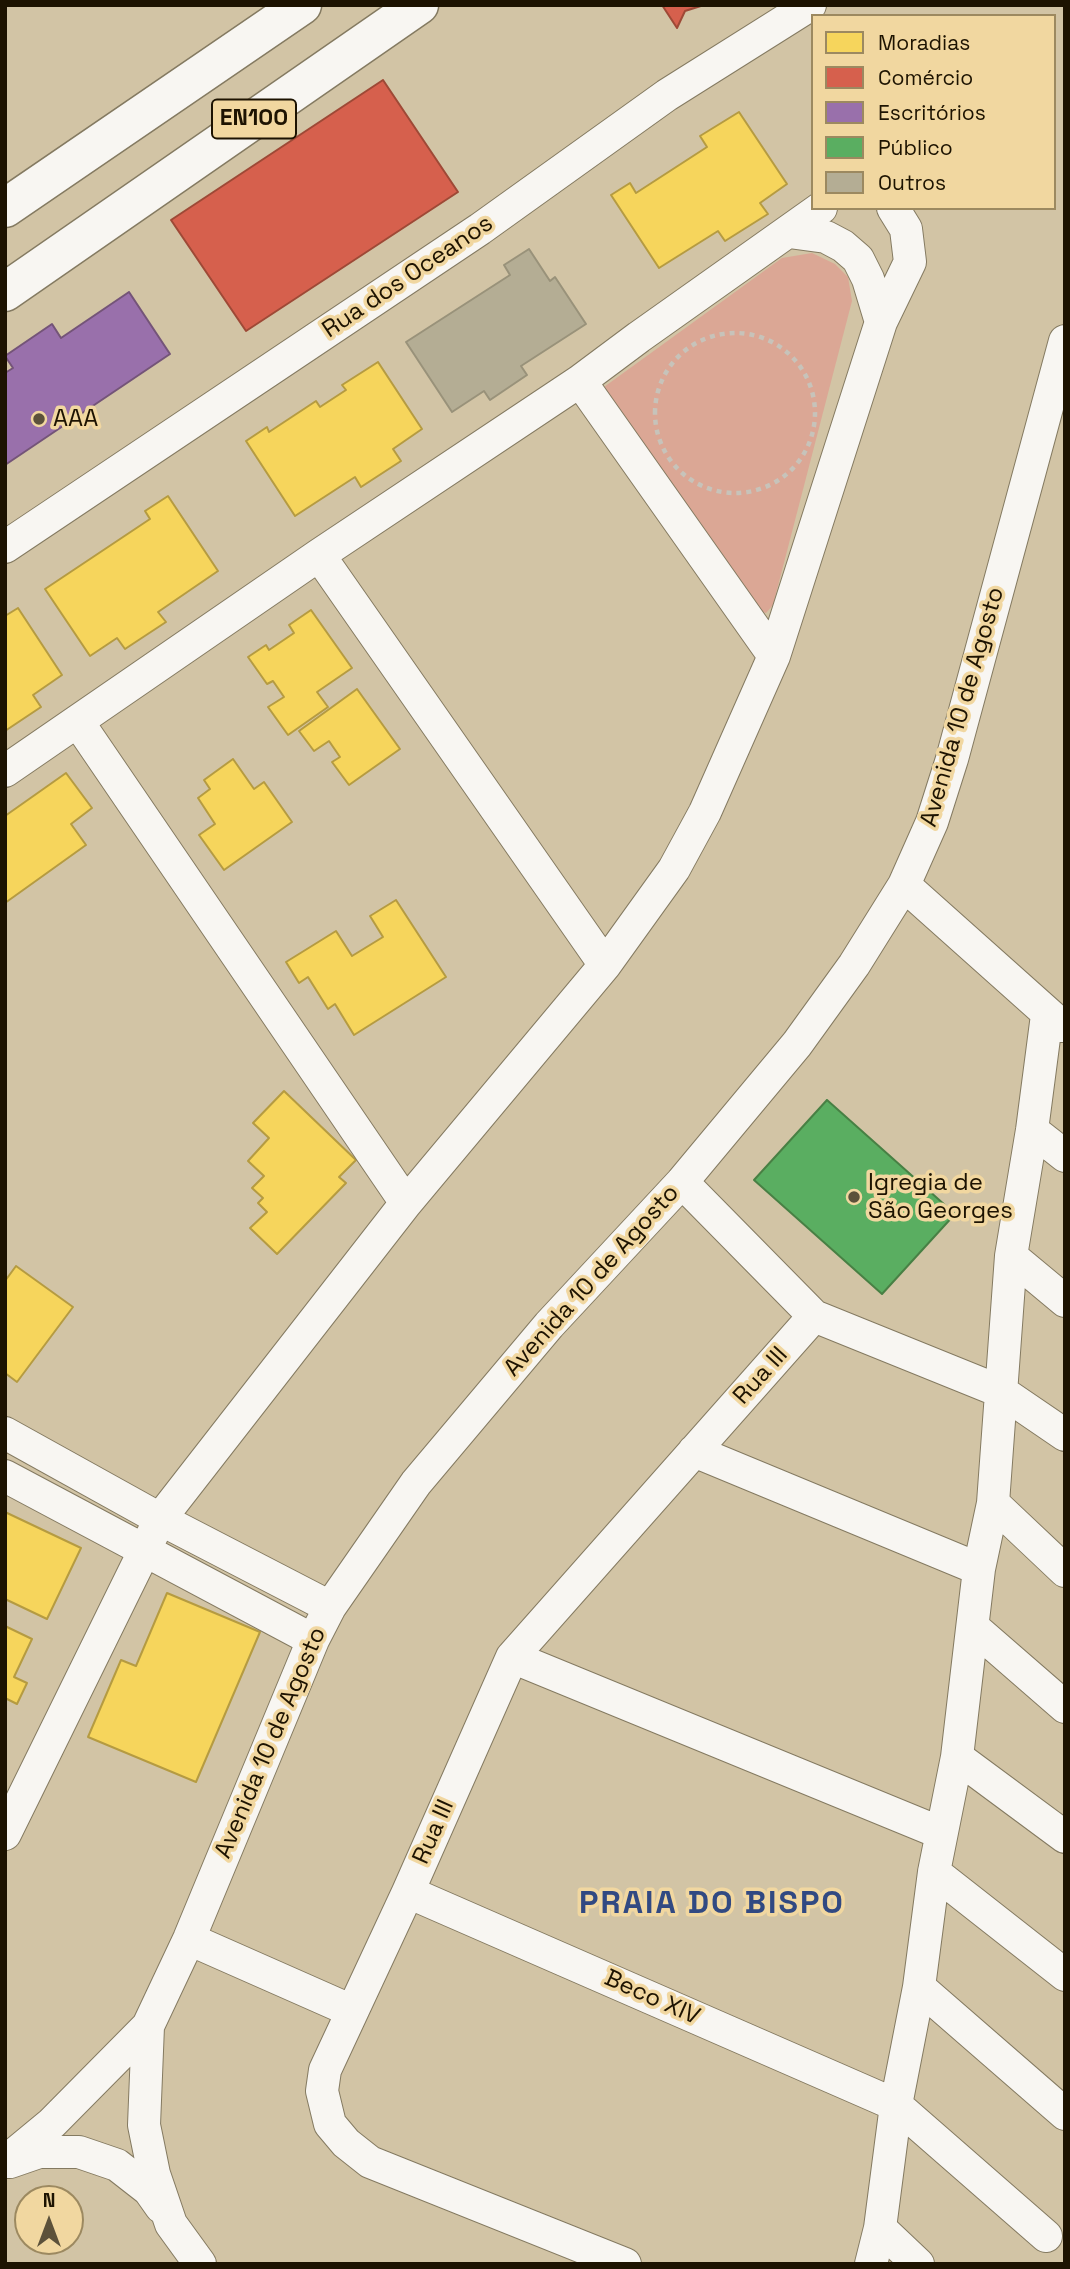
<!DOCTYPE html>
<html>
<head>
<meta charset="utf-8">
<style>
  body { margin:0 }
  #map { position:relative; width:1070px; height:2269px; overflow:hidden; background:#d2c4a5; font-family:"Space Grotesk",sans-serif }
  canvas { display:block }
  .frame { position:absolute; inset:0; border:7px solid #1d1301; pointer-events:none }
  .legend { position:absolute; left:811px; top:14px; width:245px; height:196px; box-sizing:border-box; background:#f1d7a0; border:2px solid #9c8960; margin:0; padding:9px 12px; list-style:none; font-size:21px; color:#1d1301 }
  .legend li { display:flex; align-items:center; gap:14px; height:35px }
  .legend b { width:35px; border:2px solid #9c8960 }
  .north { position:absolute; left:14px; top:2185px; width:70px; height:70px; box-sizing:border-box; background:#f1d7a0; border:2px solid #9c8960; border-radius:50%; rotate:0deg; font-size:19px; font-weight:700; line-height:28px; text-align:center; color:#1d1301 }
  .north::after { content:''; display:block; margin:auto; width:24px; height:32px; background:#5c513a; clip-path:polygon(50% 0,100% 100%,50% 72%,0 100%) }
</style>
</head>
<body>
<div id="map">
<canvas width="1070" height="2269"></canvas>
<div class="frame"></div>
<ul class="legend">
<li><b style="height:19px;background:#f6d55c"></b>Moradias</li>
<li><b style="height:19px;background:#d6604d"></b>Comércio</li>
<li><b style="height:19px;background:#9970ab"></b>Escritórios</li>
<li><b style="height:19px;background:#5aae61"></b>Público</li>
<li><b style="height:19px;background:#b4ad94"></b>Outros</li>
</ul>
<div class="north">N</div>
</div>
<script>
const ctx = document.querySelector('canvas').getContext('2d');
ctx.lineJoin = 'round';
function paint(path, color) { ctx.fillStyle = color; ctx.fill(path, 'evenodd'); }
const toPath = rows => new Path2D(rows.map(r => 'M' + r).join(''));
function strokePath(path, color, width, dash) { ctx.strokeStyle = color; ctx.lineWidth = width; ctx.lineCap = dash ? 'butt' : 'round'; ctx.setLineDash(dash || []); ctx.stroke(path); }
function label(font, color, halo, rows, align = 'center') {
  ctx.font = font + ' "Space Grotesk",sans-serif'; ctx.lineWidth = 7; ctx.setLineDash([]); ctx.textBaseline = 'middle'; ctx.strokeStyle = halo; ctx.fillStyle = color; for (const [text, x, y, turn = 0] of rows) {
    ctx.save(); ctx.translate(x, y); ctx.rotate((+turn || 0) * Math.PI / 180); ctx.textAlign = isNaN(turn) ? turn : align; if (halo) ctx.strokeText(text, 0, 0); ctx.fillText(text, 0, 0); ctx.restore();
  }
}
paint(toPath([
  [812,253,835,264,848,277,852,301,773,605,766,613,753,609,604,387,782,258]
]), '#dba795');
const homes = toPath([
  [739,112,787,184,760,203,768,214,725,241,718,231,659,268,611,195,630,183,636,193,707,147,700,136,739,112],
  [378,362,422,429,393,449,401,461,361,487,355,477,295,516,246,441,267,427,269,432,316,401,320,407,346,390,342,385,378,362],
  [168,496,218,571,158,612,166,622,125,649,117,638,90,656,45,589,150,519,145,511,168,496],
  [18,608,62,675,33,695,41,707,5,731,5,616,18,608],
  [311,610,352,668,317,692,328,707,288,735,268,707,284,697,273,681,267,684,248,657,266,645,269,650,294,633,289,625,311,610],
  [357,689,400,749,349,785,332,762,340,757,329,741,314,751,299,731,357,689],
  [233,759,254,789,264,782,292,822,224,870,199,835,215,824,198,798,210,789,204,780,233,759],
  [66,773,92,808,71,824,86,845,5,903,5,816,66,773],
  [396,900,446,977,354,1035,335,1004,328,1009,308,977,299,983,286,962,336,931,352,956,383,937,370,916,396,900],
  [284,1091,356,1160,339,1177,346,1183,277,1254,250,1228,267,1212,258,1203,263,1198,252,1188,264,1176,248,1161,269,1138,253,1123,284,1091],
  [16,1266,73,1307,17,1382,5,1373,5,1281,16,1266],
  [5,1512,81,1548,47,1619,5,1599,5,1512],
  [167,1593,260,1632,196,1782,88,1737,121,1660,136,1666,167,1593],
  [5,1626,32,1639,14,1677,27,1683,17,1704,5,1698,5,1626]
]);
paint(homes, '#f6d55c');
strokePath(homes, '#b59b41', 2);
const shops = toPath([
  [662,5,704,5,685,11,677,28,662,5],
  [383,80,458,192,246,331,171,220,383,80]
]);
paint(shops, '#d6604d');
strokePath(shops, '#9e4936', 2);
const offices = toPath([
  [129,292,170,354,5,465,5,373,13,368,5,356,52,324,61,338,129,292]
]);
paint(offices, '#9970ab');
strokePath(offices, '#745478', 2);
const public = toPath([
  [827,1100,955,1214,882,1294,754,1180,827,1100]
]);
paint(public, '#5aae61');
strokePath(public, '#488044', 2);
const building = toPath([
  [529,249,550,281,555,277,586,324,521,366,527,375,490,400,484,391,452,412,406,342,510,275,504,265,529,249]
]);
paint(building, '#b4ad94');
strokePath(building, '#99927a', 2);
const minor = toPath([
  [789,232,826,237,843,246,858,259,868,279,881,322],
  [580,381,774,656],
  [5,547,480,229,667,95,810,5],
  [319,555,605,965],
  [78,722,406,1203],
  [5,771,319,555,580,381,639,337,821,208],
  [904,885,1062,1026],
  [1032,1130,1065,1156],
  [682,1182,814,1316,1002,1392,1065,1435],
  [1011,1256,1065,1301],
  [5,1433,160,1519,330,1607],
  [694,1451,979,1569],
  [5,1476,313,1640],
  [993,1503,1065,1571],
  [973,1627,1065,1707],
  [512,1657,941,1833],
  [957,1757,1065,1837],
  [5,1834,160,1519,406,1203,605,965,674,869,705,812,774,656,881,322,910,262,906,229,893,208],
  [934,1872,1065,1975],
  [408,1892,896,2105,1046,2236],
  [189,1939,352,2011],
  [919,1987,1065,2114],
  [148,2026,144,2125,154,2174,171,2224,200,2264],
  [5,2162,52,2123,148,2026,189,1939,313,1640,330,1607,416,1483,549,1325,682,1182,797,1044,854,965,904,885,932,822,952,759,1065,341],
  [10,2162,39,2152,79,2152,117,2165,149,2190,161,2207],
  [880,2228,918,2264],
  [625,2264,370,2162,346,2143,330,2124,322,2091,325,2070,408,1892,512,1657,814,1316],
  [871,2264,880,2228,896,2105,919,1987,934,1872,957,1757,979,1569,993,1503,1011,1256,1032,1130,1047,1015]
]);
const major = toPath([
  [5,208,302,5],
  [5,292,419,5]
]);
strokePath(minor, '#847a61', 34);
strokePath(major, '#847a61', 41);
strokePath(toPath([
  '655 413a80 80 0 1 1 160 0a80 80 0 1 1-160 0Z'
]), '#c7c3ba', 4.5, [5, 5]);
strokePath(minor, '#f8f6f2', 32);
strokePath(major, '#f8f6f2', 38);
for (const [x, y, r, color] of [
  [39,419,7,"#5c513a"],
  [854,1197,7,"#5c513a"]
]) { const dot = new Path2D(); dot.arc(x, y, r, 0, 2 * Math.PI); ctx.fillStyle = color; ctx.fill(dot); strokePath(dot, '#f1d7a0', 2.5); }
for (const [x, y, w] of [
  [254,119,84]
]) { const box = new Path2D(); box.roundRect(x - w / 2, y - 19.5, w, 39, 5); ctx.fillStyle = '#f1d7a0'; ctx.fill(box); strokePath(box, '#1d1301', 2); }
label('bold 23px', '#1d1301', null, [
  ["EN100",254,119]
]);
label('24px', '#1d1301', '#f1d7a0', [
  ["Rua dos Oceanos",408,277,-34],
  ["Avenida 10 de Agosto",963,707,-74],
  ["Avenida 10 de Agosto",592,1281,-48],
  ["Rua III",761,1376,-48],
  ["Avenida 10 de Agosto",271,1743,-67],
  ["Rua III",434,1832,-66],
  ["Beco XIV",652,1998,24]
]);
label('24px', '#1d1301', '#f1d7a0', [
  ["AAA",53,419],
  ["Igregia de",868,1183],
  ["São Georges",868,1211]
], 'left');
ctx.letterSpacing = '2px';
label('bold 32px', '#314982', '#f1d7a0', [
  ["PRAIA DO BISPO",712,1904]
]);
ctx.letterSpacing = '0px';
</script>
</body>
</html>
